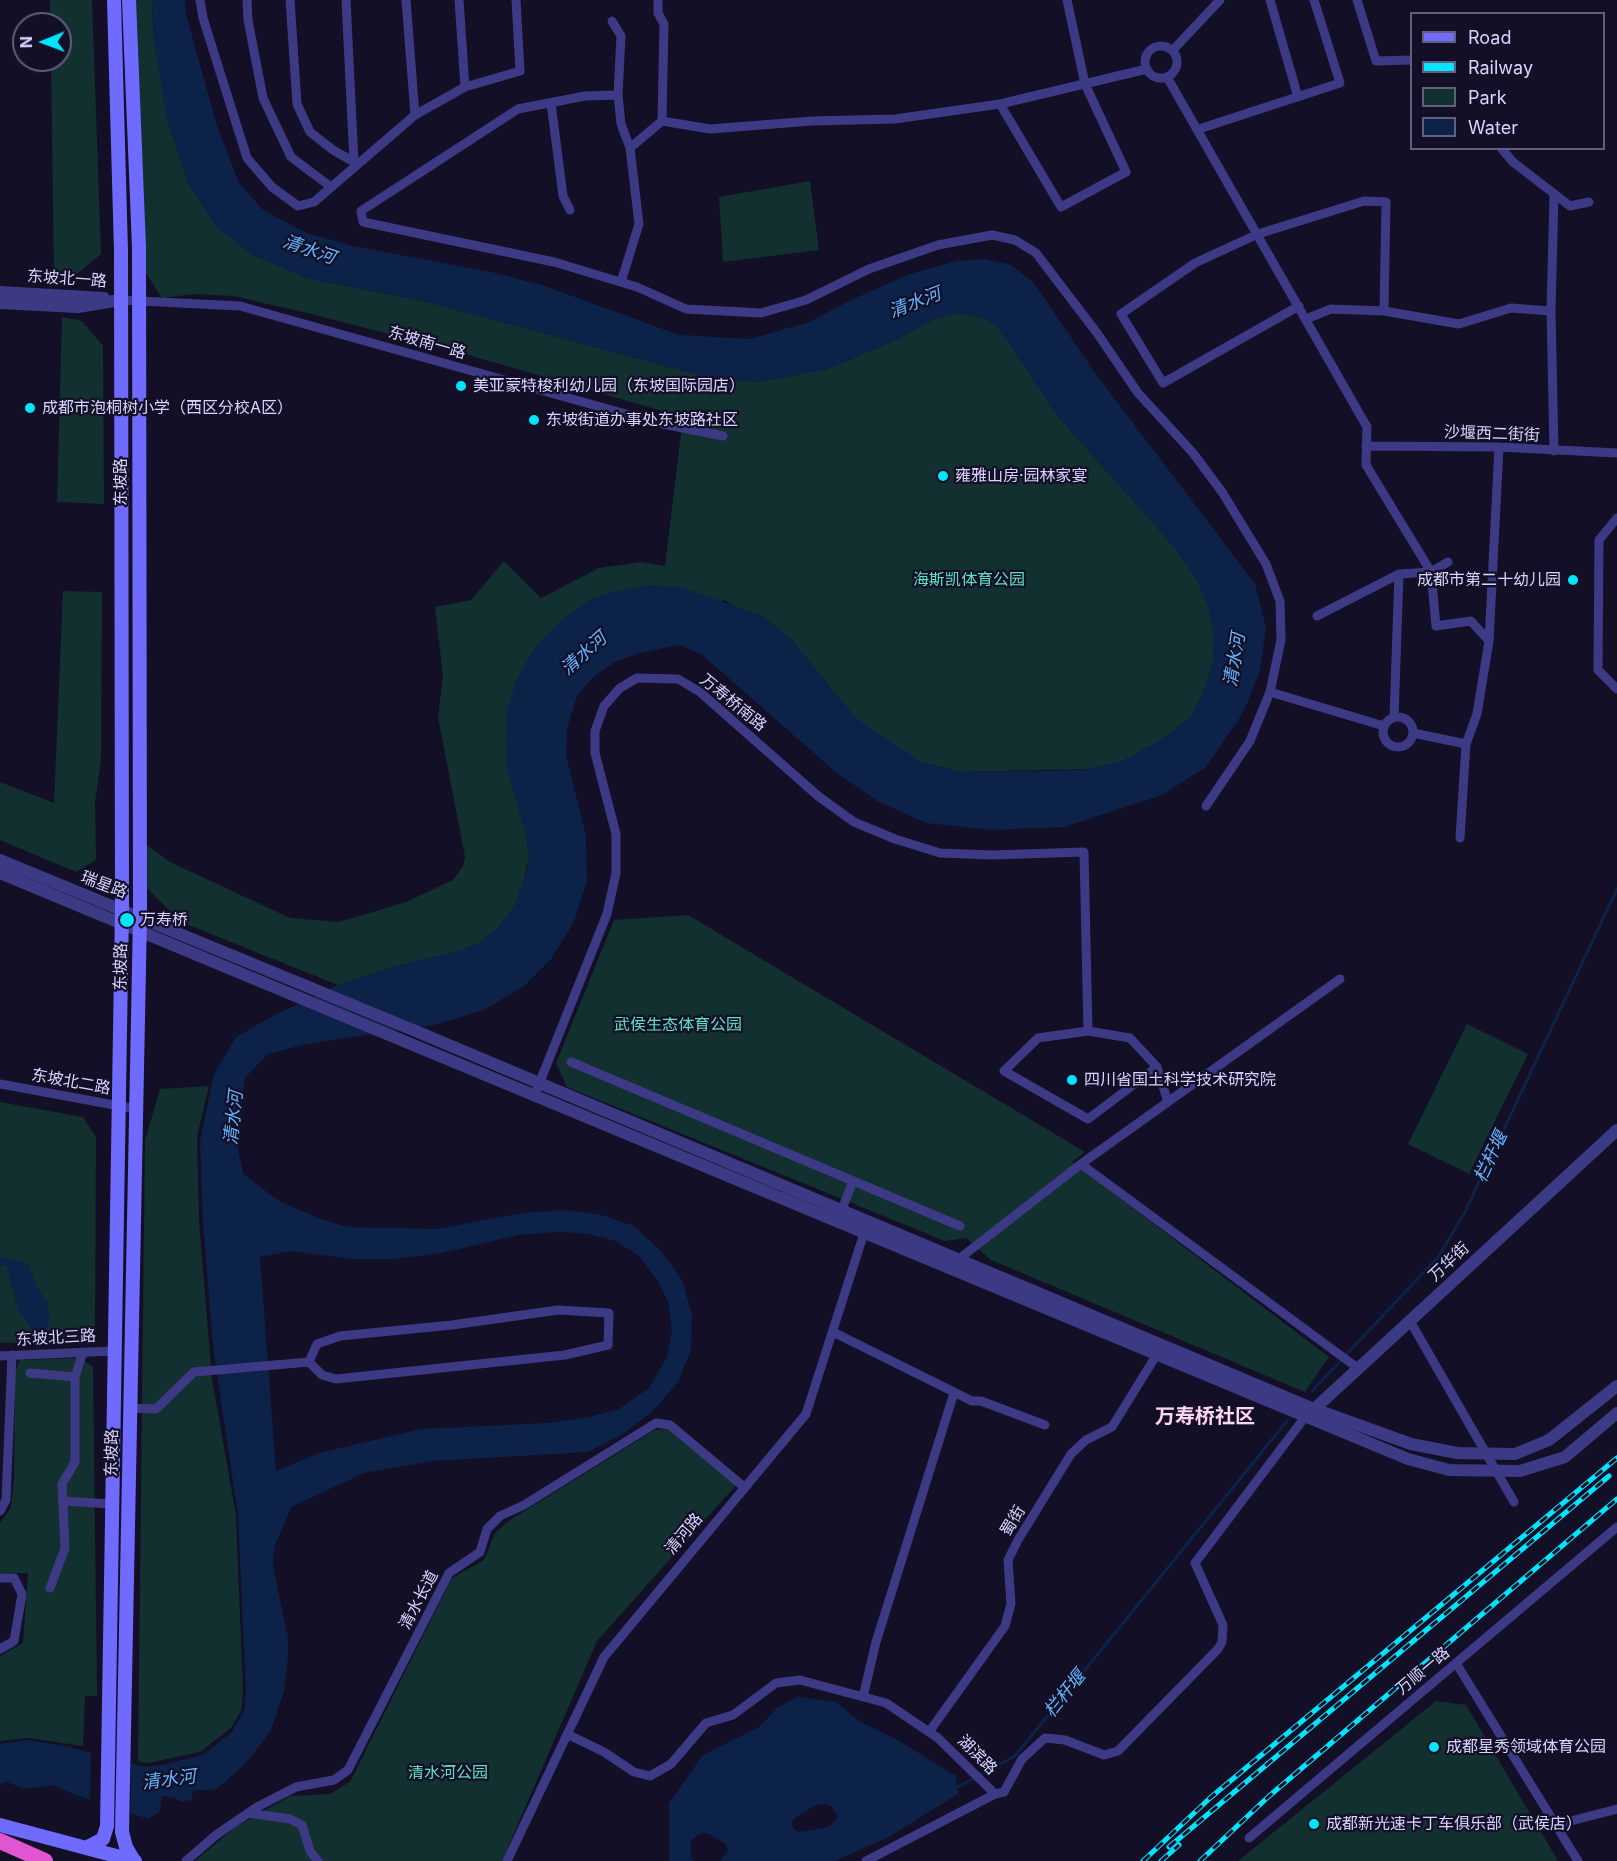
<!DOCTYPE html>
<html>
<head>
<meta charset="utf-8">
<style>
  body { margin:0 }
  #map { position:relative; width:1617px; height:1861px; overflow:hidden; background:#130f26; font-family:Inter,sans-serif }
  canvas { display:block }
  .legend { position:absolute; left:1410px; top:12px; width:195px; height:138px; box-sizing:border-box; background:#130f26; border:2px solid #625e7d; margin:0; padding:8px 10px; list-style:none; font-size:18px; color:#d9d4ff }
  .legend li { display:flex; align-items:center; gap:12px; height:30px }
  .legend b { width:30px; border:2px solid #625e7d }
  .north { position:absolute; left:12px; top:12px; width:60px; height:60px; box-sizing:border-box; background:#130f26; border:2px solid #625e7d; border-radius:50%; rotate:269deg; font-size:16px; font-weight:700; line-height:24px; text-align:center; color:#d9d4ff }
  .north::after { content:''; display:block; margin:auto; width:21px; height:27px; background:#00e5ff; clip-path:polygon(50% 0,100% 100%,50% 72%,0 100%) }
</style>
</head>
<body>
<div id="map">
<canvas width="1617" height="1861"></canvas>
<ul class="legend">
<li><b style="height:8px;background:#6f6bff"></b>Road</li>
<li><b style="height:8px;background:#00e5ff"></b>Railway</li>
<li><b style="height:16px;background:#12302f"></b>Park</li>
<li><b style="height:16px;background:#0c2248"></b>Water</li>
</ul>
<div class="north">N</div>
</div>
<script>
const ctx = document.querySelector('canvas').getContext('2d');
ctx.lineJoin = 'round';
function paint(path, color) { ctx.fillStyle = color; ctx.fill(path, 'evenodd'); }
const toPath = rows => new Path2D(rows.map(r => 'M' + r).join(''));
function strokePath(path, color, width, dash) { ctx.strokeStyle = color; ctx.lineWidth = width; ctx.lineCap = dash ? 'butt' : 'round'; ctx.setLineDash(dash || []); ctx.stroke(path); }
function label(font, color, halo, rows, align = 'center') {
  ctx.font = font + ' Inter,"Noto Sans SC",sans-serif'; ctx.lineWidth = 4.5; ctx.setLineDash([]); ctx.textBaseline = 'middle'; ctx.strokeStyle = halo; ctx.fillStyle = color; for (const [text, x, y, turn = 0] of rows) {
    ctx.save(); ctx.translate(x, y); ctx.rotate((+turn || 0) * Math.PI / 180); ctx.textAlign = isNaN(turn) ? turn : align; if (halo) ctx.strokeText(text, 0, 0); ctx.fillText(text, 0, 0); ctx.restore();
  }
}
paint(toPath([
  [50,0,92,0,101,254,69,281,54,280,51,60,60,60,60,24,50,24],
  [134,0,152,0,154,40,168,124,189,184,216,226,253,255,310,279,424,301,707,377,757,382,827,369,894,341,932,320,957,313,983,318,998,327,1056,414,1171,543,1198,581,1208,606,1214,632,1213,663,1204,692,1190,718,1161,740,1121,762,1088,769,960,772,921,762,855,718,789,637,724,600,507,711,508,771,525,831,529,856,522,887,515,905,500,926,480,943,460,951,394,967,338,985,181,922,147,888,146,844,170,862,290,918,339,922,406,902,453,880,463,866,465,857,438,717,443,676,435,607,471,600,504,561,541,598,599,568,642,562,665,566,683,417,451,350,307,313,233,296,194,294,162,298,146,273],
  [810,181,819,250,723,262,719,197],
  [62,317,82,321,103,346,104,504,57,502],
  [63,591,102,592,101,761,95,802,96,860,76,872,0,840,0,782,54,803],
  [688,915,1085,1152,1072,1162,1329,1357,1305,1392,991,1260,966,1238,945,1241,567,1087,556,1063,614,920],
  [1467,1024,1528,1054,1469,1174,1408,1144],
  [209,1086,197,1136,199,1220,212,1379,236,1515,243,1692,241,1711,231,1728,200,1752,148,1763,138,1761,145,1140,160,1089],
  [0,1102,83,1117,96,1137,95,1326,80,1340,0,1343],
  [78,1358,93,1366,97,1696,85,1696,83,1746,28,1738,0,1741,0,1656,23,1643,28,1573,0,1573,0,1523,11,1507,14,1480,15,1372,20,1360],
  [668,1429,737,1484,597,1641,502,1861,195,1861,237,1826,290,1796,330,1794,350,1782,452,1578,484,1560,495,1533,510,1520,655,1430],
  [1436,1701,1466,1705,1558,1861,1238,1861]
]), '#12302f');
paint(toPath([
  [152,0,185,0,186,14,216,123,239,183,263,210,307,233,353,246,491,272,542,285,679,335,750,339,809,322,853,299,910,274,957,261,985,259,1011,265,1034,283,1096,374,1255,584,1266,627,1260,671,1243,713,1206,767,1162,795,1065,827,991,830,926,823,879,802,838,774,701,654,679,645,639,653,615,662,593,677,577,696,567,728,566,756,586,836,587,881,574,922,551,959,524,986,484,1010,434,1025,306,1044,268,1054,245,1078,237,1144,243,1174,279,1201,323,1220,349,1227,436,1229,523,1213,563,1210,598,1214,634,1226,661,1251,682,1280,692,1315,691,1350,678,1382,653,1411,623,1434,588,1452,433,1461,364,1473,291,1507,274,1548,273,1567,288,1637,288,1657,284,1691,271,1730,247,1762,217,1789,193,1791,191,1800,180,1802,176,1798,162,1796,160,1811,148,1819,68,1792,54,1785,24,1789,7,1782,2,1783,0,1787,0,1744,27,1740,69,1747,144,1767,162,1765,203,1755,232,1732,244,1711,246,1692,238,1515,213,1347,203,1223,200,1141,214,1074,236,1037,273,1016,338,985,394,967,460,951,480,943,500,926,515,905,527,870,529,856,525,831,508,771,506,744,507,711,517,678,535,647,564,617,589,600,616,591,650,585,684,588,763,616,789,637,856,718,921,762,960,772,1050,771,1088,769,1121,762,1161,740,1190,718,1204,692,1213,663,1214,632,1208,606,1197,581,1171,543,1056,414,998,327,983,318,957,313,932,320,894,341,827,369,758,382,707,377,424,301,310,279,253,255,216,227,189,184,168,124,154,40],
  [559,1232,589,1234,616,1241,639,1256,657,1280,668,1302,672,1330,667,1357,649,1388,619,1409,589,1417,548,1423,421,1429,319,1453,276,1471,260,1257,292,1251,352,1259,393,1259,442,1253,518,1235],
  [0,1257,28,1263,37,1287,48,1303,49,1325,41,1336,32,1331,18,1310,6,1265,0,1267],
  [797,1697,836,1702,859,1721,896,1739,956,1776,958,1794,889,1837,835,1861,720,1861,728,1851,726,1844,707,1833,699,1834,691,1841,691,1858,695,1861,669,1861,669,1803,703,1755,759,1727,777,1708],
  [827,1804,832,1807,838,1817,829,1827,799,1832,793,1828,792,1821,796,1817,816,1805]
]), '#0c2248');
paint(toPath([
  [91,1749,131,1760,131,1816,90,1802]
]), '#130f26');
strokePath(toPath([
  [1312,1391,1439,1256,1465,1212,1617,889],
  [956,1788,1015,1756,1287,1421]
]), '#0c2248', 3);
strokePath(toPath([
  [200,0,203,18,247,158,272,187,298,206,314,202,415,115,465,87,520,71,516,0],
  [247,0,248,20,263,98,291,157,331,187],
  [290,0,297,104,310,132,333,150,354,162],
  [346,0,354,162],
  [406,0,415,115],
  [459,0,465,87],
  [1270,0,1298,97],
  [1357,0,1376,61,1412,60],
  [612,21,621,36,618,95,621,124,630,148,639,224,621,282],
  '1145 62a16 16 0 1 1 32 0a16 16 0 1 1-32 0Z',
  [1173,50,1220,0],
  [1167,77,1367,427,1366,465,1431,572,1436,626,1471,621,1489,641],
  [618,95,585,96,518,109,361,211,363,222,554,262,637,287,686,309,761,313,806,300,869,269,938,245,992,235,1015,240,1036,253,1097,333,1138,393,1193,453,1222,492,1266,564,1280,601,1281,640,1270,692,1250,741,1206,806],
  [551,103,563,196,570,210],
  [1000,104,1061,207,1126,172,1085,84,1067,0],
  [662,121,710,129,812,121,895,119,1000,104,1147,69],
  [1199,129,1340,83,1314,0],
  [630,148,662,121,664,24,658,13,658,0],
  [1501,148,1513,162,1570,206,1589,202],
  [1554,196,1551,311,1554,451],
  [120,300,240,306,658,423,723,436],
  [1299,306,1163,383,1121,314,1195,263,1258,234,1364,201,1386,202,1384,311],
  [1306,319,1331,309,1384,311,1459,324,1511,308,1551,311],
  [1366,446,1499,447,1617,453],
  [1617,518,1599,540,1598,670,1617,689],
  [1317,616,1399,574,1431,572,1448,562],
  [1270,692,1384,726],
  '1383 732a15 15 0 1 1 30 0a15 15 0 1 1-30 0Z',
  [1394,717,1399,574],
  [1413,733,1466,744],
  [1460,838,1466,744,1477,714,1489,641,1499,447],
  [571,1062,960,1226],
  [1157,1067,1088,1119,1004,1071,1038,1038,1088,1031,1130,1038,1157,1067,1168,1102],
  [0,1084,136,1109],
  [537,1089,607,914,616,873,616,834,595,753,595,731,604,706,620,688,637,678,678,679,700,692,818,796,854,822,895,839,940,853,992,855,1084,852,1088,1031],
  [1081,1164,1359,1369],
  [841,1212,853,1181],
  [955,1262,1081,1164,1340,979],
  [1410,1321,1514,1502],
  [833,1332,972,1401,981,1401,1045,1425],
  [0,1356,113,1351],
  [30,1373,75,1377],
  [130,1408,156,1409,194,1372,309,1362,322,1375,336,1379,565,1355,608,1345,609,1313,558,1310,452,1325,340,1336,317,1344,309,1362],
  [63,1501,111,1504],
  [0,1511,6,1500,12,1355],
  [0,1578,14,1578,22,1594,14,1641,0,1649],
  [50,1588,65,1548,62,1484,75,1462,75,1377,83,1352],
  [1456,1663,1578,1861],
  [863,1697,876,1642,954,1393],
  [929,1732,1005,1626,1011,1604,1008,1560,1018,1540,1071,1454,1086,1440,1112,1427,1159,1351],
  [567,1734,604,1752,634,1772,650,1776,671,1764,706,1723,733,1715,776,1683,800,1680,886,1703,938,1738,995,1794,1004,1792,1022,1759,1045,1738,1065,1740,1104,1755,1118,1751,1218,1649,1222,1642,1223,1625,1195,1563,1305,1417],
  [248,1813,290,1819,302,1825,310,1851,318,1861],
  [1555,1825,1617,1809],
  [1249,1838,1617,1527],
  [186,1861,216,1835,257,1807,296,1787,334,1780,348,1770,449,1573,480,1552,487,1529,500,1516,524,1505,656,1423,670,1425,744,1487],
  [507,1861,604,1657,806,1414,866,1227],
  [866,1861,995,1794]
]), '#3d3a85', 9);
strokePath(toPath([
  [0,292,104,298],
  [0,303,78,307,120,300],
  [0,860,418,1032,1314,1409,1411,1444,1457,1453,1515,1454,1549,1440,1617,1386],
  [0,873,1408,1459,1449,1470,1520,1471,1565,1457,1617,1413],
  [1310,1413,1617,1130]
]), '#3d3a85', 12);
strokePath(toPath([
  [129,0,139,248,140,916,122,1832,126,1847,134,1861],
  [0,1825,135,1861],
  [86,1848,103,1839,107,1826,122,909,121,251,114,0]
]), '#6f6bff', 14);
strokePath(toPath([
  [0,1841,45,1861]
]), '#e055d1', 16);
const rail = toPath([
  [1169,1847,1609,1476],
  [1143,1861,1210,1798,1617,1458],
  [1161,1861,1179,1845],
  [1200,1861,1268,1797,1617,1499]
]);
strokePath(rail, '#00e5ff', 5);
strokePath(rail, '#130f26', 3, [9]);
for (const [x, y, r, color] of [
  [461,386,6,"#00e5ff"],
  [30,408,6,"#00e5ff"],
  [534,420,6,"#00e5ff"],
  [943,476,6,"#00e5ff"],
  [1573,580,6,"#00e5ff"],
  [127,920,8,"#00e5ff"],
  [1072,1080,6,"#00e5ff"],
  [1434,1747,6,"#00e5ff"],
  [1314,1824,6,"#00e5ff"]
]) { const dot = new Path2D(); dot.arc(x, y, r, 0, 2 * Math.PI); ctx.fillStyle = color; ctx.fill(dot); strokePath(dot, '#130f26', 2); }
label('16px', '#d9d4ff', '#130f26', [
  ["东坡北一路",67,279,4],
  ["东坡南一路",427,343,16],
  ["沙堰西二街街",1492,434,2],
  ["东坡路",121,482,-90],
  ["万寿桥南路",733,703,39],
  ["瑞星路",104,885,21],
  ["东坡路",121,967,-89],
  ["东坡北二路",71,1082,10],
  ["万华街",1449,1262,-43],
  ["东坡北三路",56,1338,-3],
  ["东坡路",112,1453,-89],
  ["蜀街",1013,1521,-59],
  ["清河路",684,1534,-50],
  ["清水长道",419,1600,-62],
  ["万顺一路",1423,1671,-40],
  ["湖滨路",977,1755,45]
]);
label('16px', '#d9d4ff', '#130f26', [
  ["美亚蒙特梭利幼儿园（东坡国际园店）",473,386],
  ["成都市泡桐树小学（西区分校A区）",42,408],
  ["东坡街道办事处东坡路社区",546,420],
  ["雍雅山房·园林家宴",955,476],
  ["成都市第二十幼儿园",1561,580,"right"],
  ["万寿桥",140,920],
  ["四川省国土科学技术研究院",1084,1080],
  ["成都星秀领域体育公园",1446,1747],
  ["成都新光速卡丁车俱乐部（武侯店）",1326,1824]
], 'left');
label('16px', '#5fe0c0', '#130f26', [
  ["海斯凯体育公园",969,580],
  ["武侯生态体育公园",678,1025],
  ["清水河公园",448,1773]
]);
label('italic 18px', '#62b6ff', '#130f26', [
  ["清水河",309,250,19],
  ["清水河",915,303,-21],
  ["清水河",584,654,-42],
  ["清水河",1235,660,-81],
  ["清水河",234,1118,-84],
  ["栏杆堰",1491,1157,-65],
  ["栏杆堰",1065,1694,-51],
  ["清水河",169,1780,-7]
]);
label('bold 20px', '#ffd6f0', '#130f26', [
  ["万寿桥社区",1205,1417]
]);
</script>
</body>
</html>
